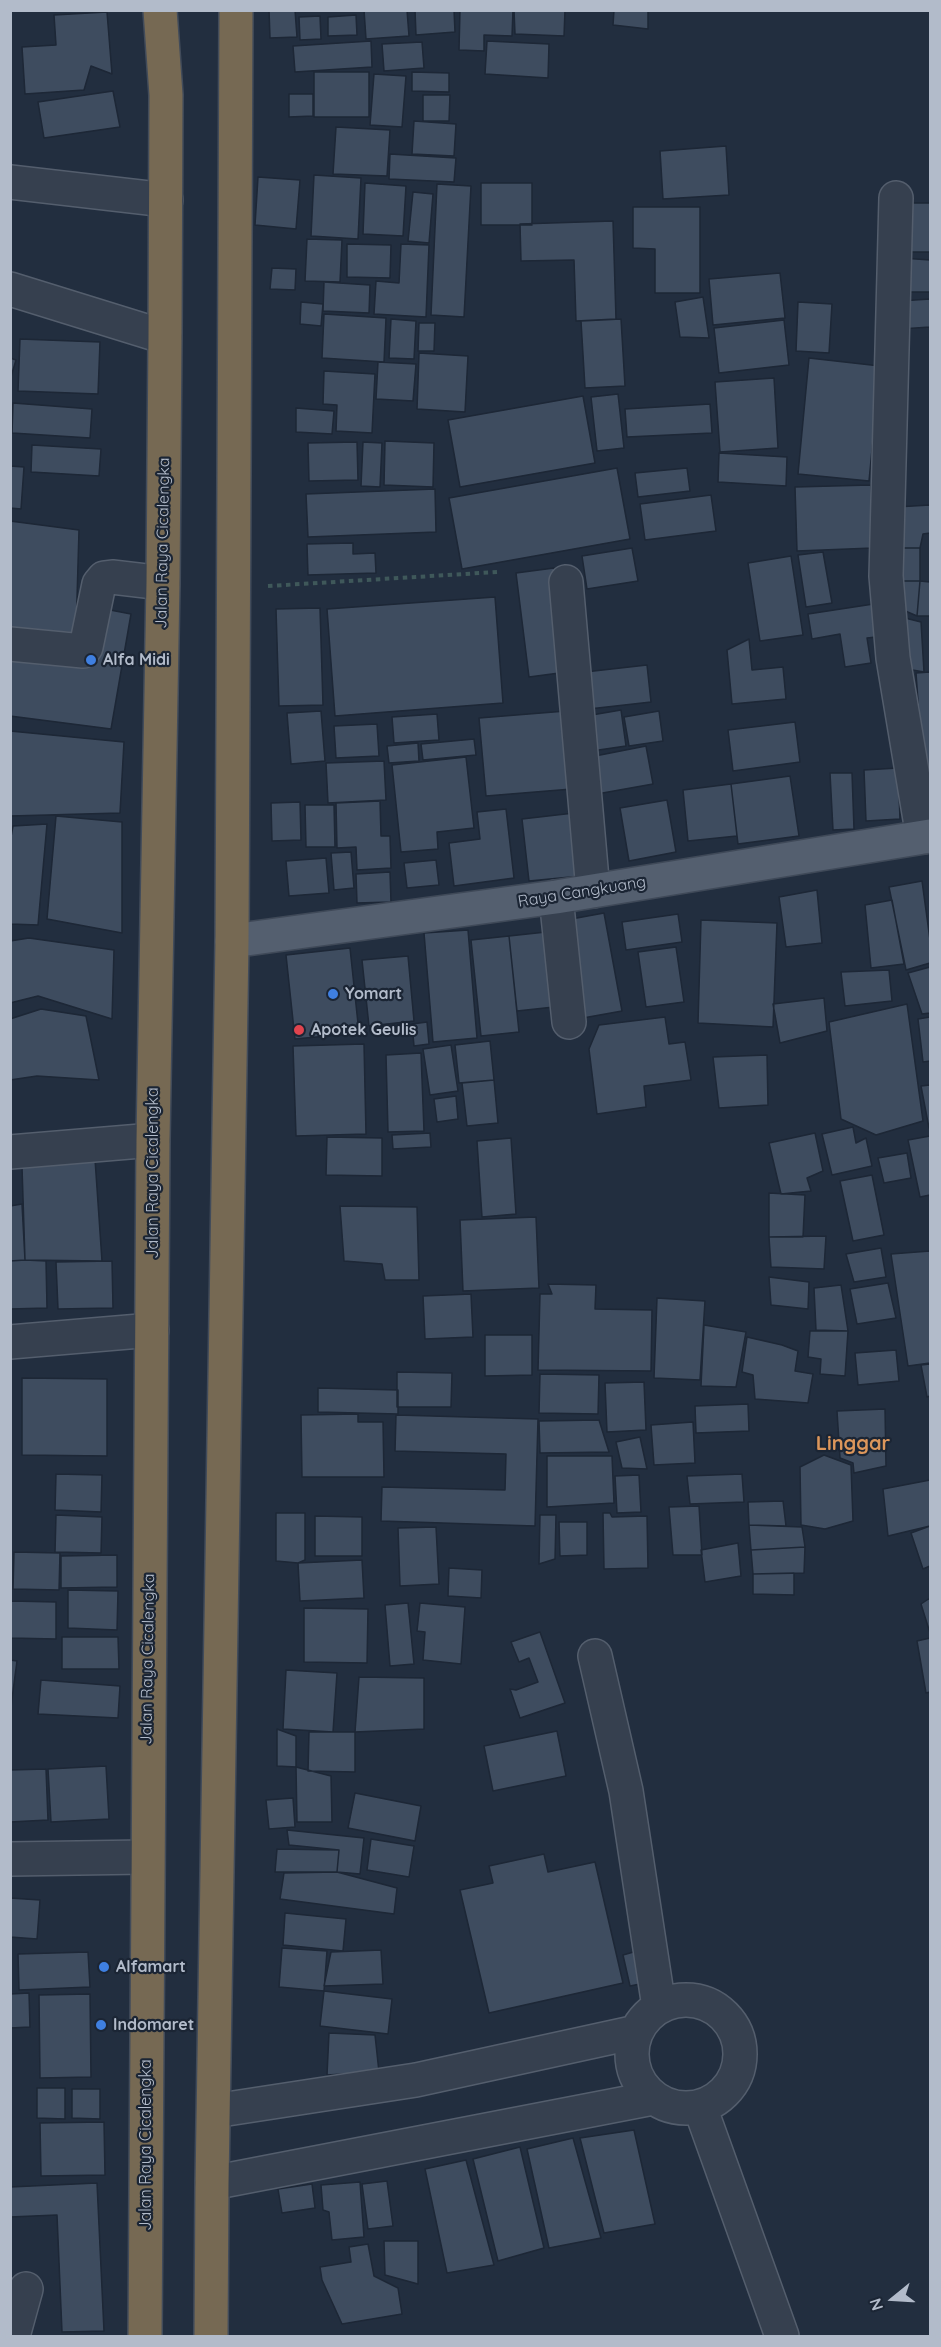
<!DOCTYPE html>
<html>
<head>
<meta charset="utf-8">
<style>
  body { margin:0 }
  #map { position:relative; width:941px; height:2347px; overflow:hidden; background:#222e3f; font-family:Quicksand,sans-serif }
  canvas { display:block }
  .frame { position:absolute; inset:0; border:12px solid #b2bbca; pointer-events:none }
  .north { position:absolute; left:863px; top:2269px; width:60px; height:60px; -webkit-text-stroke:4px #1b2534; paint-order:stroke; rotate:252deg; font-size:16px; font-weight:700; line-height:24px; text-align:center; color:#b2bbca }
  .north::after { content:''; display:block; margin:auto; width:21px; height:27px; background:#b2bbca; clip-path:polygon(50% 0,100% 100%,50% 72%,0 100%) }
</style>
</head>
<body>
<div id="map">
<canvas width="941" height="2347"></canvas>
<div class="frame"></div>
<div class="north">N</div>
</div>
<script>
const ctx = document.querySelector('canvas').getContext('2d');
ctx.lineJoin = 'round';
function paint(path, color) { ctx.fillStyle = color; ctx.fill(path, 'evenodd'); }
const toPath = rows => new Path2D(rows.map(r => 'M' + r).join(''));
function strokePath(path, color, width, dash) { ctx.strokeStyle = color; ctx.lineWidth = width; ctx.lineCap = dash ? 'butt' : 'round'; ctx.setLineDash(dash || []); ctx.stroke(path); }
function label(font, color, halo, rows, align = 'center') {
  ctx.font = font + ' Quicksand,sans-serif'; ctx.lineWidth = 4.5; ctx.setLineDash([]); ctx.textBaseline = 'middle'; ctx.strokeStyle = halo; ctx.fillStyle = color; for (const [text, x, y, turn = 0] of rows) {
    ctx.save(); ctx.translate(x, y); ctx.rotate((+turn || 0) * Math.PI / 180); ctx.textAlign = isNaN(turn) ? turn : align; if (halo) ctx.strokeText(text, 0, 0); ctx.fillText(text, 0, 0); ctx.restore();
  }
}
const building = toPath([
  [269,10,295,10,297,37,270,38,269,10],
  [364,10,407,10,409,36,366,39,364,10],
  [415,10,454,10,455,32,416,35,415,10],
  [460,10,513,10,512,36,484,35,484,51,459,50,460,10],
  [514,10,565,10,564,36,515,34,514,10],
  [614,10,648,10,648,29,613,25,614,10],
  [107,12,112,74,91,66,84,90,25,94,22,47,56,45,54,15,107,12],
  [356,15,357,35,328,36,328,17,356,15],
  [320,16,321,39,300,40,299,17,320,16],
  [371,41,372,67,295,72,293,46,371,41],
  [487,41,549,44,548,78,485,74,487,41],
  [422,42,424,68,384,71,382,44,422,42],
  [314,72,369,72,369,117,314,117,314,72],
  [412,72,449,73,449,92,412,91,412,72],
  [374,74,406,76,402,127,370,125,374,74],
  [113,91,120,127,44,138,38,102,113,91],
  [289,94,313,94,313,116,289,117,289,94],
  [423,95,450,95,449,121,423,121,423,95],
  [414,121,456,124,454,156,412,154,414,121],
  [336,127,390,130,387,176,333,174,336,127],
  [726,146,729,195,663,199,660,151,726,146],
  [390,154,456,158,454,182,389,179,390,154],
  [314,175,361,178,358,239,311,236,314,175],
  [258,177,300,180,296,229,255,225,258,177],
  [365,183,406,186,403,236,363,234,365,183],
  [481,183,532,183,532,225,481,225,481,183],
  [437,184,471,186,464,317,431,315,437,184],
  [413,192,433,194,429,243,408,241,413,192],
  [902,203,930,203,930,252,905,252,902,203],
  [633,207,700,207,700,293,655,293,655,249,633,248,633,207],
  [613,221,616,319,576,321,574,260,521,261,520,224,613,221],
  [307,239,342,240,340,282,305,281,307,239],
  [347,244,391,245,390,278,347,277,347,244],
  [401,244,429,245,426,317,374,314,376,281,399,283,401,244],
  [902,258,930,260,930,292,902,292,902,258],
  [272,268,296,269,295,290,270,289,272,268],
  [780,273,785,318,713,325,709,279,780,273],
  [324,282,370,285,369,313,323,311,324,282],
  [703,297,709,338,680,337,675,302,703,297],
  [930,299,930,327,901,329,900,301,930,299],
  [301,302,323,304,321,326,300,324,301,302],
  [798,302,832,304,829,353,796,351,798,302],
  [324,314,386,318,384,362,322,358,324,314],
  [391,319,416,321,414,359,389,358,391,319],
  [621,319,625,386,585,388,581,321,621,319],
  [784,320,789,365,719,373,714,328,784,320],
  [419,323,435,323,434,351,418,351,419,323],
  [20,339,100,342,98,394,18,391,20,339],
  [419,353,468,356,465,412,417,409,419,353],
  [10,358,16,360,10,380,10,358],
  [809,358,880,366,869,481,798,474,809,358],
  [378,362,416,364,413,401,376,399,378,362],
  [324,371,375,374,372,433,336,431,337,405,323,404,324,371],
  [774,378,778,448,720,452,715,382,774,378],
  [618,394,624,448,597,451,591,397,618,394],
  [583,396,595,463,460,487,448,420,583,396],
  [13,403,92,409,90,438,12,433,13,403],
  [710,404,712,433,627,437,625,409,710,404],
  [296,408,334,411,332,434,296,432,296,408],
  [385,441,434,443,433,487,384,485,385,441],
  [357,442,358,480,309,481,308,443,357,442],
  [363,442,382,443,380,487,361,486,363,442],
  [32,445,101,449,99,476,31,472,32,445],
  [719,453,787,457,786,486,718,482,719,453],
  [10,466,24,467,21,509,10,508,10,466],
  [617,468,630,539,462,569,449,498,617,468],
  [687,468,690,491,638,497,635,473,687,468],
  [871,485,873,548,797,551,795,487,871,485],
  [435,489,436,532,308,537,306,494,435,489],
  [711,495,716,531,645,540,640,504,711,495],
  [930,505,930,533,923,534,920,548,897,548,896,507,930,505],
  [10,521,79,530,76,633,10,630,10,521],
  [353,543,353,554,375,553,376,573,308,575,307,544,353,543],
  [632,548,638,581,587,589,582,556,632,548],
  [897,548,920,548,920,581,896,581,897,548],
  [823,552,832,603,806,607,798,555,823,552],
  [791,556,803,635,760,641,748,563,791,556],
  [554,568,567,672,529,677,516,573,554,568],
  [896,581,920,581,917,616,896,607,896,581],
  [920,581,930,582,930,616,917,616,920,581],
  [495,597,503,703,335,716,327,609,495,597],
  [880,603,885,636,867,638,871,663,845,667,840,634,812,639,808,614,880,603],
  [320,608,323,705,279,706,276,609,320,608],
  [105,609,131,614,111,729,10,716,10,657,91,664,105,609],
  [897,616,921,622,924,672,901,668,897,616],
  [749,639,752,670,783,667,786,699,732,704,727,650,749,639],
  [647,665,651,702,589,709,585,672,647,665],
  [930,672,930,799,925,799,916,673,930,672],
  [621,710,626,746,585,752,580,717,621,710],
  [321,711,325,761,291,764,287,713,321,711],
  [566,711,572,789,486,796,479,718,566,711],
  [659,711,663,741,629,746,624,717,659,711],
  [437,714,439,740,394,743,392,717,437,714],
  [795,722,800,762,733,771,728,730,795,722],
  [377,724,379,756,336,758,334,726,377,724],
  [10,731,124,742,120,813,10,816,10,731],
  [474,739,476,755,423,760,421,744,474,739],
  [418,743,419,761,389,763,387,746,418,743],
  [646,746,653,784,597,794,590,757,646,746],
  [466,757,474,828,437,832,438,849,401,852,392,765,466,757],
  [384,761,386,800,328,803,326,763,384,761],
  [898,768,900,819,866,821,864,770,898,768],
  [830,773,852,773,854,829,833,830,830,773],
  [790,776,799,836,738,844,731,784,790,776],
  [731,784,737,836,688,841,683,790,731,784],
  [667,800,676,852,629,861,620,808,667,800],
  [380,801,381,836,390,836,391,868,357,870,356,847,337,848,336,803,380,801],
  [300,802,301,840,272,841,271,803,300,802],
  [305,805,334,805,335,847,306,847,305,805],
  [506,809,514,878,454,886,449,843,480,839,477,812,506,809],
  [574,813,581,876,529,881,522,819,574,813],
  [56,816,122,822,122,933,47,919,56,816],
  [47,824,38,925,10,924,10,842,13,826,47,824],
  [351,852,354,888,334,890,331,853,351,852],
  [326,858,329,893,289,896,286,861,326,858],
  [436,860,439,885,407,888,404,863,436,860],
  [390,872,391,902,357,903,356,874,390,872],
  [922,881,930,940,930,963,906,970,889,887,922,881],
  [817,890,822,943,786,947,779,897,817,890],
  [892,900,904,964,871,968,865,905,892,900],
  [604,913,622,1011,583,1018,566,920,604,913],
  [678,914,682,942,626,950,622,922,678,914],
  [701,920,777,923,773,1027,698,1023,701,920],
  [468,930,477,1038,433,1042,424,933,468,930],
  [546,932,554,1007,517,1011,509,936,546,932],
  [509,936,519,1032,481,1036,471,940,509,936],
  [29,938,114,950,112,1019,38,996,10,1003,10,941,29,938],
  [676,947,684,1002,646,1007,638,952,676,947],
  [350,948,359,1033,295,1039,286,955,350,948],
  [408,956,414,1021,369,1026,362,960,408,956],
  [930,967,930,1013,922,1014,908,973,930,967],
  [889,970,892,1001,845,1006,841,972,889,970],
  [824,998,827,1031,780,1043,773,1004,824,998],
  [907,1004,923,1121,876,1135,841,1119,829,1022,907,1004],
  [41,1009,86,1016,99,1080,37,1076,10,1080,10,1019,41,1009],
  [665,1017,669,1044,685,1042,691,1080,644,1086,646,1107,597,1114,589,1049,599,1025,665,1017],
  [930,1017,930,1061,923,1062,918,1019,930,1017],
  [427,1022,429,1044,414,1046,412,1024,427,1022],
  [490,1041,494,1080,459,1083,455,1045,490,1041],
  [364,1044,366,1134,296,1136,293,1046,364,1044],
  [451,1045,458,1091,430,1095,423,1049,451,1045],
  [421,1053,424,1131,388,1132,386,1055,421,1053],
  [767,1055,768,1105,719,1108,713,1057,767,1055],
  [494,1080,498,1123,467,1126,462,1083,494,1080],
  [930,1085,930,1128,929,1128,921,1086,930,1085],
  [456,1096,458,1119,437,1122,434,1099,456,1096],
  [853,1127,856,1143,866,1138,872,1166,832,1175,822,1134,853,1127],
  [430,1133,431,1147,393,1149,392,1135,430,1133],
  [815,1133,823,1171,807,1178,811,1191,781,1194,769,1143,815,1133],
  [930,1136,930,1195,920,1197,908,1140,930,1136],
  [327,1137,382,1138,382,1176,326,1175,327,1137],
  [511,1138,516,1214,482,1217,477,1141,511,1138],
  [907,1153,911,1178,884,1183,878,1158,907,1153],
  [95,1159,102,1261,25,1260,22,1167,95,1159],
  [872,1175,884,1235,853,1241,840,1181,872,1175],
  [769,1193,805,1195,803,1237,769,1237,769,1193],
  [22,1204,25,1260,10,1261,10,1206,22,1204],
  [340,1206,417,1207,419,1280,385,1280,382,1264,344,1261,340,1206],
  [536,1217,539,1288,463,1291,460,1220,536,1217],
  [826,1236,824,1269,771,1267,769,1237,826,1236],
  [881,1248,886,1277,854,1282,846,1254,881,1248],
  [930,1251,930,1363,908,1366,891,1254,930,1251],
  [25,1260,46,1261,47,1308,10,1309,10,1261,25,1260],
  [112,1261,113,1308,58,1309,56,1262,112,1261],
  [769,1277,809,1282,808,1309,771,1305,769,1277],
  [888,1283,896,1318,857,1324,850,1289,888,1283],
  [548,1284,596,1285,595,1309,652,1310,651,1371,538,1370,540,1294,552,1294,548,1284],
  [841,1285,848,1331,816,1330,814,1288,841,1285],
  [471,1294,473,1337,425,1339,423,1296,471,1294],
  [657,1298,705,1301,700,1380,654,1378,657,1298],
  [704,1325,746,1332,736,1387,701,1386,704,1325],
  [810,1331,848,1331,845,1376,820,1374,821,1359,808,1357,810,1331],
  [485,1335,532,1335,532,1375,485,1376,485,1335],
  [747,1337,782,1345,798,1351,795,1371,813,1374,808,1403,755,1399,753,1375,742,1372,747,1337],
  [896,1350,899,1381,858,1385,855,1353,896,1350],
  [930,1364,930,1396,927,1397,921,1365,930,1364],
  [397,1372,452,1373,451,1407,397,1407,397,1372],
  [540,1374,599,1375,598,1414,539,1413,540,1374],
  [22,1378,107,1379,107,1456,22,1455,22,1378],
  [644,1382,646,1430,607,1432,605,1383,644,1382],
  [318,1388,398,1390,398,1414,318,1412,318,1388],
  [748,1404,749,1431,696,1433,695,1406,748,1404],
  [885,1409,886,1466,854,1473,853,1463,840,1458,837,1411,885,1409],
  [358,1414,358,1422,383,1422,384,1477,302,1477,301,1415,358,1414],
  [396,1415,538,1419,535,1526,381,1521,382,1487,505,1490,506,1454,395,1451,396,1415],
  [599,1420,609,1452,540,1453,539,1421,599,1420],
  [693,1422,695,1463,654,1465,651,1425,693,1422],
  [640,1437,647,1469,622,1468,616,1442,640,1437],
  [824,1455,851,1465,853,1521,825,1529,801,1525,800,1467,824,1455],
  [547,1456,612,1456,614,1503,547,1507,547,1456],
  [56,1474,102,1475,101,1512,55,1510,56,1474],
  [742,1474,744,1502,690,1504,687,1476,742,1474],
  [639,1475,641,1512,617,1513,615,1476,639,1475],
  [930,1480,930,1526,888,1536,883,1489,930,1480],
  [783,1501,786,1526,749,1525,748,1502,783,1501],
  [699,1506,702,1555,673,1555,669,1507,699,1506],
  [276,1513,305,1513,305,1560,298,1563,276,1561,276,1513],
  [603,1513,610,1513,612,1517,647,1516,648,1568,604,1569,603,1513],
  [56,1515,102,1517,101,1553,55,1552,56,1515],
  [540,1515,556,1515,555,1559,539,1564,540,1515],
  [315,1516,362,1517,362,1556,315,1556,315,1516],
  [559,1522,587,1522,587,1555,560,1556,559,1522],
  [749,1525,802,1527,805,1547,751,1550,749,1525],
  [930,1526,930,1566,923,1569,911,1533,930,1526],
  [436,1527,439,1584,400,1586,398,1528,436,1527],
  [738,1543,741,1576,705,1582,701,1550,738,1543],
  [805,1547,804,1573,753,1574,751,1550,805,1547],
  [14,1552,60,1553,59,1590,13,1589,14,1552],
  [117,1555,117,1587,61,1588,61,1556,117,1555],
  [362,1560,364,1598,300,1601,298,1563,362,1560],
  [449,1568,482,1570,481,1598,448,1596,449,1568],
  [794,1573,794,1595,753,1594,753,1574,794,1573],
  [68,1590,118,1591,117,1630,68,1628,68,1590],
  [930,1598,930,1633,921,1604,930,1598],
  [11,1601,56,1602,56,1639,10,1638,11,1601],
  [408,1603,414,1664,390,1666,385,1605,408,1603],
  [420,1603,465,1607,461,1664,423,1660,425,1632,417,1631,420,1603],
  [304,1608,368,1609,367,1663,304,1662,304,1608],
  [540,1632,565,1703,520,1718,510,1689,516,1690,538,1682,529,1658,519,1662,511,1642,540,1632],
  [62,1637,118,1637,119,1669,62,1669,62,1637],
  [930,1638,930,1692,926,1693,917,1641,930,1638],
  [10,1660,17,1661,10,1714,10,1660],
  [286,1670,337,1673,333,1732,283,1729,286,1670],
  [359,1677,424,1678,424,1729,355,1732,359,1677],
  [41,1680,120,1686,118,1718,38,1714,41,1680],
  [277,1729,296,1736,296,1767,277,1766,277,1729],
  [557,1731,566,1776,493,1791,484,1746,557,1731],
  [309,1732,355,1732,355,1772,308,1771,309,1732],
  [106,1766,109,1819,51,1822,48,1769,106,1766],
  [296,1767,331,1776,332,1822,297,1822,296,1767],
  [46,1769,48,1820,10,1822,10,1770,46,1769],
  [355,1793,421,1806,415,1841,348,1828,355,1793],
  [293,1798,295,1827,269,1829,266,1800,293,1798],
  [287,1830,364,1838,360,1874,337,1872,339,1850,289,1845,287,1830],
  [371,1839,414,1846,409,1877,367,1870,371,1839],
  [277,1849,339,1850,337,1872,275,1872,277,1849],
  [544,1854,548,1872,595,1862,623,1983,489,2013,460,1890,493,1883,489,1866,544,1854],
  [337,1872,397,1888,394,1914,280,1899,284,1873,337,1872],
  [10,1898,40,1900,37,1939,10,1937,10,1898],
  [285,1913,346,1919,343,1951,283,1945,285,1913],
  [282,1948,327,1951,324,1991,279,1987,282,1948],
  [381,1950,383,1984,324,1986,331,1952,381,1950],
  [637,1951,645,1983,630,1986,623,1955,637,1951],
  [88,1952,90,1987,19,1990,18,1954,88,1952],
  [324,1991,392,1999,388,2034,320,2026,324,1991],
  [29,1993,30,2027,10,2028,10,1994,29,1993],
  [90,1994,91,2077,40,2078,39,1995,90,1994],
  [329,2033,375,2035,379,2072,327,2075,329,2033],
  [37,2088,65,2088,65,2119,37,2118,37,2088],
  [72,2089,100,2089,100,2119,72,2118,72,2089],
  [104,2122,105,2175,41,2176,40,2123,104,2122],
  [634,2130,655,2224,604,2233,580,2138,634,2130],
  [573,2138,601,2238,549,2248,527,2149,573,2138],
  [520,2147,544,2248,498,2261,473,2159,520,2147],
  [466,2160,494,2265,447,2273,425,2169,466,2160],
  [387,2181,393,2226,368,2229,362,2184,387,2181],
  [360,2182,364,2237,332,2240,329,2212,323,2210,321,2185,360,2182],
  [97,2183,104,2331,62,2332,57,2215,10,2217,10,2187,97,2183],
  [312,2184,315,2208,282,2213,278,2189,312,2184],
  [384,2241,418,2241,418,2284,385,2275,384,2241],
  [368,2244,374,2276,398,2288,402,2314,342,2324,322,2280,320,2267,351,2262,349,2247,368,2244]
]);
paint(building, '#3e4c5f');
strokePath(building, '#1d2736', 1.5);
const minor = toPath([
  [10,182,166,200],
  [896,198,886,576,893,658,923,837],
  [10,289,165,337],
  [566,582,593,891],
  [10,644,83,651,86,647,99,584,104,578,112,577,163,583],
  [556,897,569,1022],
  [10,1152,153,1140],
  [10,1342,152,1330],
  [595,1656,626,1791,659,2007],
  [10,1859,146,1857],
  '632 2054a54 54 0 1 1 108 0a54 54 0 1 1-108 0Z',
  [700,2107,782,2336],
  [214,2111,416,2080,636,2032],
  [212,2183,653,2098],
  [13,2336,26,2289]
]);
const major = toPath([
  [232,941,556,897,930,836]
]);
const highway = toPath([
  [145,2336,153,1140,163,583,165,337,166,95,160,10],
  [211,2336,212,2183,232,941,236,10]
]);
strokePath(minor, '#545e6d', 36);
strokePath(major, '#3f4958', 36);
strokePath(highway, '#414b5a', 36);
strokePath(toPath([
  [268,586,497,572]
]), '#3f585a', 4, [4.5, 4.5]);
strokePath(minor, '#36404f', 33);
strokePath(major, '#545f6f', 33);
strokePath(highway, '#766953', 33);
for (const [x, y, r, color] of [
  [91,660,6,"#3f7fe0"],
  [333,994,6,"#3f7fe0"],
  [299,1030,6,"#e0444e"],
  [104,1967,6,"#3f7fe0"],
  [101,2025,6,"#3f7fe0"]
]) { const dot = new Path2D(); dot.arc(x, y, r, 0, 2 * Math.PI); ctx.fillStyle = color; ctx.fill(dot); strokePath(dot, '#1b2534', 2); }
label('16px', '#b2bbca', '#1b2534', [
  ["Jalan Raya Cicalengka",163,543,-89],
  ["Raya Cangkuang",582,892,-9],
  ["Jalan Raya Cicalengka",153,1173,-90],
  ["Jalan Raya Cicalengka",148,1659,-89],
  ["Jalan Raya Cicalengka",146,2145,-90]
]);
label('bold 16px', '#b2bbca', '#1b2534', [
  ["Alfa Midi",103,660],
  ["Yomart",345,994],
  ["Apotek Geulis",311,1030],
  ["Alfamart",116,1967],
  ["Indomaret",113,2025]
], 'left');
label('bold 20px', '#dc965b', '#1b2534', [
  ["Linggar",853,1444]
]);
</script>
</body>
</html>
